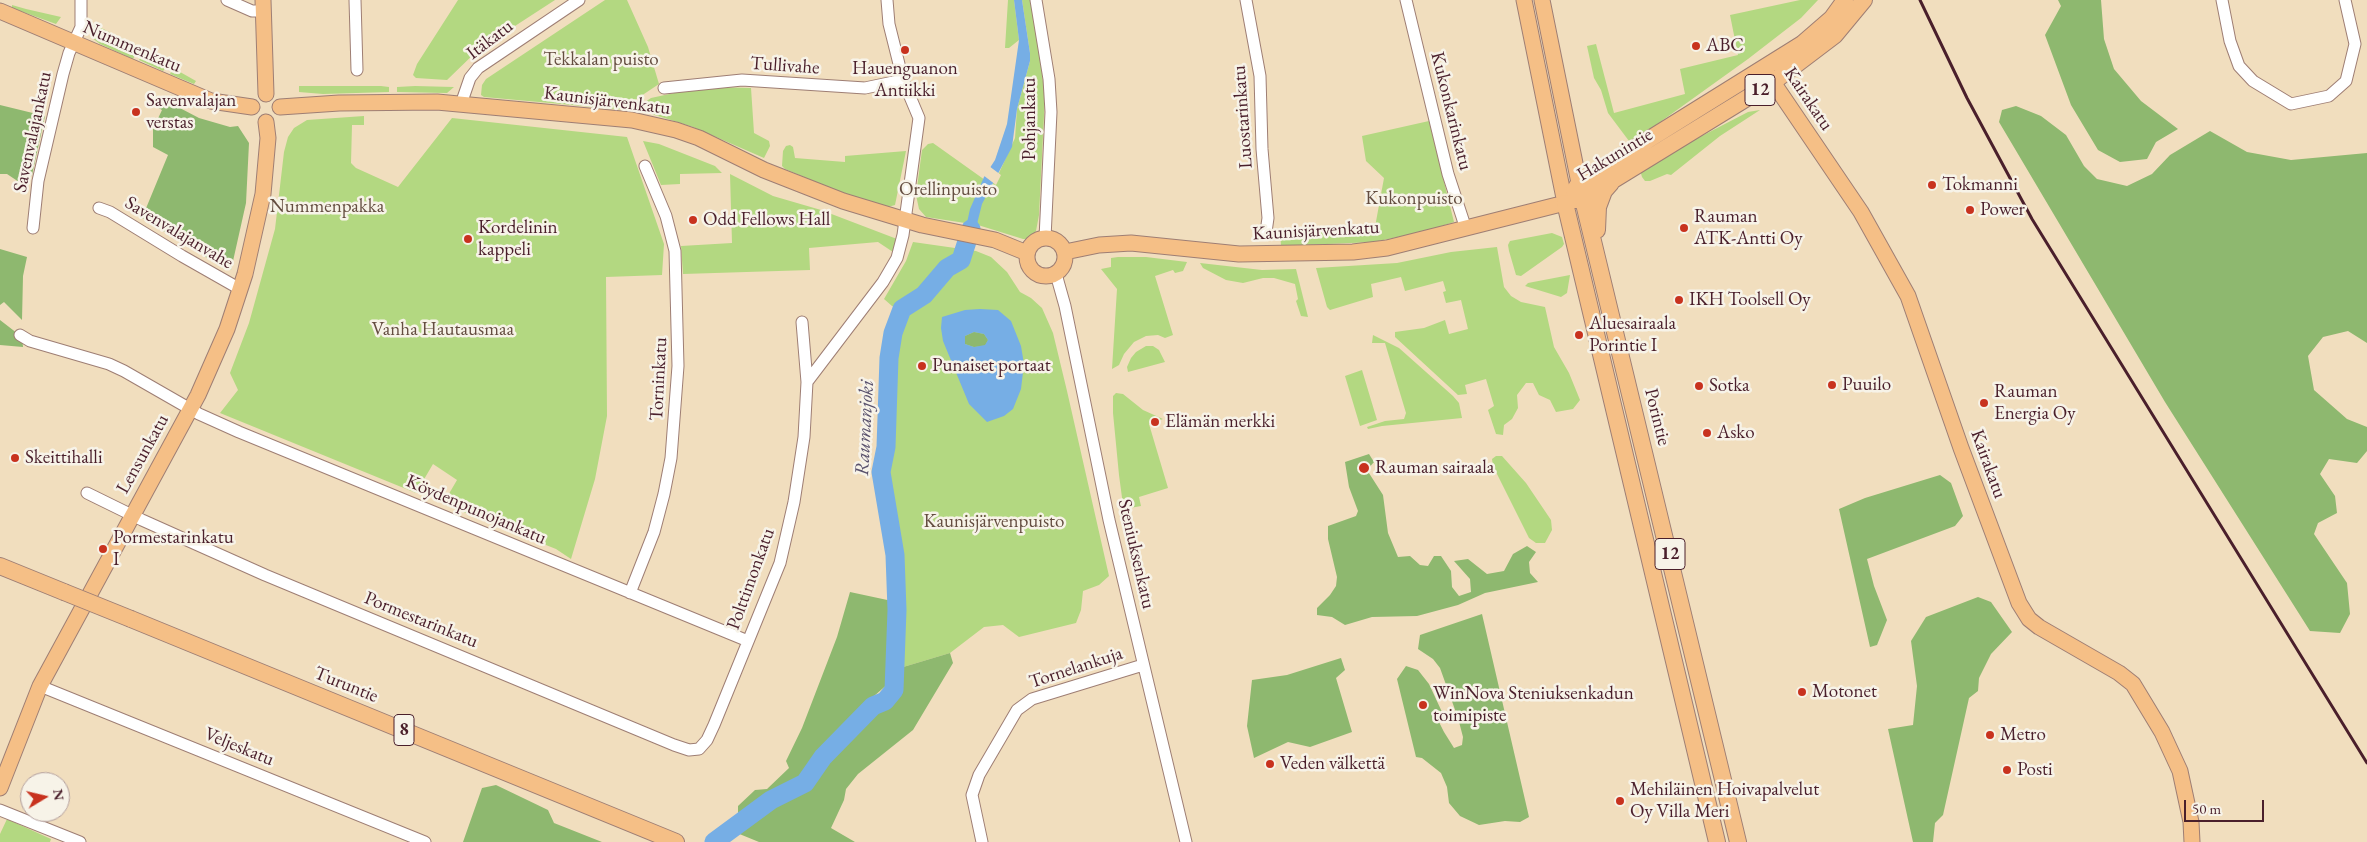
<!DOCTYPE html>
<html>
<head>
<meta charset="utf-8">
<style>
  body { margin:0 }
  #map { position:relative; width:2367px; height:842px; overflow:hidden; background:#f1debe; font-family:"EB Garamond",serif }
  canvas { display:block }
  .north { position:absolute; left:20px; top:772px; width:50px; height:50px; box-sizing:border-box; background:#f7f3e8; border:1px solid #b29e9c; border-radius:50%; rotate:81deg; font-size:14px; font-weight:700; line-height:20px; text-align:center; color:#4a1f2b }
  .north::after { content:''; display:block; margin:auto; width:18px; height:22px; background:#c8321e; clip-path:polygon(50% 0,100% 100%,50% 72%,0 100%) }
  .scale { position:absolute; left:2184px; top:800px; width:80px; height:22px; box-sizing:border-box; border:2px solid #4a1f2b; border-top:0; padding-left:6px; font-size:15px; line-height:18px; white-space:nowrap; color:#4a1f2b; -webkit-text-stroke:4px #f7f3e8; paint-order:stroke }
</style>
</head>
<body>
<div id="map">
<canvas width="2367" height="842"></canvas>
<div class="north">N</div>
<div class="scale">50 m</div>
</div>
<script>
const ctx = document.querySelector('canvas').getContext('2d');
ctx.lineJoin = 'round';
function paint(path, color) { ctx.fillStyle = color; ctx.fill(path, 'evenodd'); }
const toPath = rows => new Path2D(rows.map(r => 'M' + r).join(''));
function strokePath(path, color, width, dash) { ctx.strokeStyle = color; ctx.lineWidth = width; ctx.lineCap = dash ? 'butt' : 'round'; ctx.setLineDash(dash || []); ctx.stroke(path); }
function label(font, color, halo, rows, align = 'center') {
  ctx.font = font + ' "EB Garamond",serif'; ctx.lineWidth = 5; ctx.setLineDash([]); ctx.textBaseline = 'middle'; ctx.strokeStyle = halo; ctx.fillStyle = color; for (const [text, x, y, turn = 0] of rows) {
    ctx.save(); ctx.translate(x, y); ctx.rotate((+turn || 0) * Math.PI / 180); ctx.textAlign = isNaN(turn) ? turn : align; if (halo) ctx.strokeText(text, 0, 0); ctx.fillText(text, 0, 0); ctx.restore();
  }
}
paint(toPath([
  [458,0,555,0,478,50,447,80,416,78,413,75,417,64],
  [605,0,627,0,648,47,659,84,632,102,627,110,484,97,481,95,482,85,486,79],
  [1008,0,1014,0,1019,40,1009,48,1005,48],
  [1022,0,1032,0,1045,96,1039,215,1036,231,1029,239,1023,239,978,225,926,217,919,209,916,195,922,150,928,144,933,143,992,185,999,173,1015,138,1017,109,1030,61,1030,53],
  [1800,0,1818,0,1801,18,1748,59,1656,125,1629,141,1608,113,1601,90,1594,78,1587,46,1596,44,1614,113,1685,94,1680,69,1738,55,1730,15],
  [12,5,26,9,61,17,56,24,12,8],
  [89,22,140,47,133,59,100,44,91,37],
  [145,50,169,64,163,71,139,60],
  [173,68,196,81,194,84,170,74],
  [299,86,381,86,389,87,389,92,323,94,299,92],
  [415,86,454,87,447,93,397,92,397,87],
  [715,87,751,88,754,133,769,141,770,146,764,158,693,127,639,110,642,104,651,98,688,90],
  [1760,110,1720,136,1671,175,1667,174,1650,181,1645,181,1642,177,1640,170,1669,153,1748,112],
  [364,116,364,125,352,125,351,163,356,168,398,187,452,118,627,137,664,244,662,275,606,277,607,416,595,479,571,559,556,549,443,504,457,480,433,464,416,493,220,413,238,390,230,373,249,323,275,229,284,152,288,137,294,128,307,120],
  [1429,121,1454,222,1426,231,1374,242,1281,246,1280,229,1375,227,1384,178,1366,161,1362,136],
  [643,141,659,144,715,166,722,173,680,174,680,184,661,185],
  [790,145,793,147,795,158,845,162,845,156,906,151,895,205,888,207,856,199,785,169,782,166,783,151,786,146],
  [730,174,773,196,821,210,897,239,893,252,878,242,809,248,810,270,683,274,681,246,732,243],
  [1552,233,1562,237,1564,244,1562,247,1521,276,1516,275,1509,251,1508,245,1510,241],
  [913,242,976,251,991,257,1007,272,1020,292,1031,298,1042,308,1053,333,1067,391,1109,576,1099,585,1083,591,1081,610,1076,623,1019,637,1003,625,984,627,950,653,900,668,900,573,886,478,890,443,895,340,908,313,892,306,884,299,906,261],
  [1497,247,1504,287,1511,296,1521,302,1545,307,1554,347,1569,373,1580,400,1573,409,1556,412,1550,400,1539,395,1533,383,1526,383,1517,395,1518,408,1512,419,1504,425,1503,435,1496,434,1488,410,1494,406,1486,379,1465,385,1467,394,1458,395,1395,337,1395,332,1424,328,1445,320,1449,334,1468,329,1461,300,1446,303,1443,292,1446,291,1443,281,1405,291,1401,277,1371,284,1373,297,1330,310,1327,307,1316,268,1397,263,1451,252],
  [1118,257,1146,257,1187,262,1183,271,1175,273,1173,270,1155,276,1173,335,1165,338,1158,335,1146,336,1134,342,1124,354,1119,365,1112,369,1117,289,1101,269,1111,267,1111,258],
  [1200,263,1262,270,1296,269,1308,317,1301,316,1296,301,1298,299,1295,284,1274,278,1263,278,1243,283,1226,280,1203,268],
  [1570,275,1567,293,1561,297,1525,286,1528,283],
  [1373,335,1399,348,1453,396,1459,403,1462,418,1382,426,1368,429,1367,427,1385,421,1404,419,1406,413,1385,343,1372,343],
  [1146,346,1153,346,1159,350,1165,362,1128,372,1127,367,1131,358,1136,352],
  [1362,370,1377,420,1360,426,1345,376],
  [1116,393,1123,394,1143,410,1163,419,1149,424,1168,488,1139,497,1141,506,1130,508,1123,505,1119,475,1113,413,1113,396],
  [1496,456,1502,456,1526,483,1551,520,1552,530,1545,543,1536,543,1529,538,1493,466,1492,459],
  [7,819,51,839,50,842,0,842,0,834]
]), '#b3d881');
paint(toPath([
  [2058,0,2101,0,2104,39,2114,69,2141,101,2178,129,2156,142,2147,159,2120,162,2098,150,2071,105,2045,35,2061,6],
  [155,95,199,118,230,127,238,126,249,143,246,203,231,270,225,269,142,218,168,155,153,147,153,129,162,110,150,103],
  [0,105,45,116,32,175,19,182,7,174,0,174],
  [2016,106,2041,116,2066,135,2084,166,2097,179,2127,186,2152,174,2170,155,2210,131,2247,152,2291,160,2367,153,2367,343,2348,331,2323,337,2308,356,2314,390,2347,419,2367,427,2367,451,2357,463,2329,459,2320,474,2335,496,2337,513,2318,523,2314,534,2347,583,2350,614,2340,633,2310,631,2165,402,1999,122,2002,110],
  [0,249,27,257,23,276,22,320,4,302,0,305],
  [0,320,22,337,23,347,0,345],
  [974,332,984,334,988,340,985,346,974,347,965,344,965,336],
  [1369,454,1374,462,1367,470,1383,495,1388,533,1398,557,1410,556,1420,565,1428,566,1434,556,1441,556,1451,571,1452,587,1459,596,1471,592,1470,579,1454,561,1468,559,1487,574,1504,571,1513,554,1527,546,1536,552,1529,562,1530,573,1538,582,1485,593,1458,605,1417,616,1372,617,1345,625,1332,617,1317,615,1317,608,1330,595,1336,586,1337,577,1328,539,1328,526,1356,516,1358,511,1349,487,1345,462],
  [1940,475,1951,483,1963,516,1955,526,1867,559,1874,586,1887,620,1877,645,1870,647,1839,509,1865,498],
  [850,592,892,601,892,642,889,683,866,703,829,742,800,779,767,796,738,816,738,806,755,790,767,789,789,768,786,761,802,728,837,637],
  [1978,597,1991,602,2012,632,1991,654,1979,678,1978,691,1969,698,1943,815,1935,823,1933,842,1913,842,1888,729,1913,725,1917,686,1911,641,1926,617],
  [1482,614,1529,817,1520,822,1505,821,1479,825,1460,816,1449,803,1447,787,1441,773,1422,758,1416,757,1397,679,1406,666,1418,670,1429,684,1442,712,1439,722,1444,732,1454,748,1462,745,1463,737,1458,718,1440,668,1433,659,1418,649,1420,635],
  [950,653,953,663,913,730,858,774,846,789,844,800,831,828,855,842,759,842,737,833,785,795,809,786,827,758,860,730,869,713,889,708,897,698,900,668],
  [1341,658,1345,670,1336,678,1352,732,1310,747,1288,742,1254,758,1247,726,1252,680,1287,675],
  [496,785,548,810,554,823,602,842,463,842,482,788]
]), '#8eb86f');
paint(toPath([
  [1014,0,1022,0,1030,53,1030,61,1017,109,1012,147,982,204,971,248,964,254,963,241,970,209,984,177,995,160,1007,124,1019,40],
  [980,309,998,310,1011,321,1021,346,1024,364,1021,389,1013,409,1004,416,987,422,969,404,943,341,941,328,942,317,965,310],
  [974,332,984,334,988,340,985,345,974,347,965,344,965,336]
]), '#76aee5');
paint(toPath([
  [989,166,1001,175,996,185,983,175],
  [964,225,979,228,973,249,961,248,960,241]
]), '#f1debe');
strokePath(toPath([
  [714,842,771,800,805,783,823,757,873,706,885,701,894,690,897,610,895,555,881,472,886,447,889,358,893,333,902,309,924,295,947,268,961,260,971,229]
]), '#76aee5', 19);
const minor = toPath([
  [227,0,252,11,263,11],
  [355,0,357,70],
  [1036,0,1049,79,1051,112,1045,238],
  [1246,0,1260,76,1262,149,1268,218,1266,232],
  [1406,0,1448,174,1466,229],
  [2222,0,2230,41,2239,66,2253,81,2291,104,2329,96,2346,81,2355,44,2345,0],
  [664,88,742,80,865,88,903,80],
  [461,104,470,78,478,68,579,0],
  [99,208,110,212,182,256,240,289],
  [33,228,38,181,63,74,69,53,81,27,81,0],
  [1056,274,1065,306,1109,520,1186,842],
  [20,335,30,341,109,364,124,371,199,414,239,432,748,641],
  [807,382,883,282,897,258,903,235,919,118,903,80,889,24,887,0],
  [87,493,142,520,265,575,674,745,689,750,699,749,707,740,714,725,780,563,794,502,804,437,807,382,802,322],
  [630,593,654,532,664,494,671,458,678,366,675,251,666,216,645,166],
  [40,686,425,842],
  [0,810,80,842],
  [982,842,972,795,979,775,1017,710,1032,699,1143,665]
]);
const major = toPath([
  [263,0,266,94],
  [1542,0,1579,183],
  [0,11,211,101,252,107],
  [1764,69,1861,212,1908,296,1961,448,2019,603,2029,619,2039,627,2119,673,2133,684,2162,732,2180,771,2191,822,2192,842],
  [280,107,339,103,437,102,632,120,676,130,699,138,764,170,843,201,922,225,995,240,1027,253],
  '1027 257a19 19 0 1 1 38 0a19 19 0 1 1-38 0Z',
  [1065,252,1099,245,1131,243,1239,254,1353,252,1387,248,1565,203,1524,0],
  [0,788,40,686,198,395,227,329,245,274,263,194,268,138,266,122]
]);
const highway = toPath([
  [1579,183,1738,842],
  [1574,191,1579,183,1802,44,1832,18,1845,0],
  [1575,200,1584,198,1773,82,1835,35,1864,0],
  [1565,203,1717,842],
  [1597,230,1598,207,1604,191,1611,183],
  [0,566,64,592],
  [131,619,676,842]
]);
strokePath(minor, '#9e7e74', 13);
strokePath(major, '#9e7e74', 17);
strokePath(highway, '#9e7e74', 18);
strokePath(minor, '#fff', 11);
strokePath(major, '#f5bf86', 15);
strokePath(highway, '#f5bf86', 16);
strokePath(toPath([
  [1920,0,1967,98,2032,219,2367,763]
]), '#4a1f2b', 3);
const highwayBridge = toPath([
  [64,592,131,619]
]);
strokePath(highwayBridge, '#9e7e74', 18, []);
strokePath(highwayBridge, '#f5bf86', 16);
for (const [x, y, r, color] of [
  [1696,46,5,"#c8321e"],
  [905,50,5,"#c8321e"],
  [136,112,5,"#c8321e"],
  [1932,185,5,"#c8321e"],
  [1970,210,5,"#c8321e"],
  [693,220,5,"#c8321e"],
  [1684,228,5,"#c8321e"],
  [468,239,5,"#c8321e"],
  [1679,300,5,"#c8321e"],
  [1579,335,5,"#c8321e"],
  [922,366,5,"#c8321e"],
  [1832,385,5,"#c8321e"],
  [1699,386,5,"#c8321e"],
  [1984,403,5,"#c8321e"],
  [1155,422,5,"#c8321e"],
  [1707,433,5,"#c8321e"],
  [15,458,5,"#c8321e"],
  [1364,468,6,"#c8321e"],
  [103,549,5,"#c8321e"],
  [1802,692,5,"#c8321e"],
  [1423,705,5,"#c8321e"],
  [1990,735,5,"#c8321e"],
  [1270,764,5,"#c8321e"],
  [2007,770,5,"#c8321e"],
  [1620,801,5,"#c8321e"]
]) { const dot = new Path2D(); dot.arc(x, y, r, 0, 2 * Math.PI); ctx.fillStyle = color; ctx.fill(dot); strokePath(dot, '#f7f3e8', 2); }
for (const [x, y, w] of [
  [1760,90,30],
  [1670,554,30],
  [404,730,20]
]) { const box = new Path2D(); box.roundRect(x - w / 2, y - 15.5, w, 31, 4); ctx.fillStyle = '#f7f3e8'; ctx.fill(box); strokePath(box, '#4a1f2b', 1); }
label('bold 18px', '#4a1f2b', null, [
  ["12",1760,90],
  ["12",1670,554],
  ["8",404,730]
]);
label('19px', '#4a1f2b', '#f7f3e8', [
  ["Itäkatu",490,40,-37],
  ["Nummenkatu",132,47,23],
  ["Tullivahe",785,66,4],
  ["Kairakatu",1808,99,56],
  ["Kaunisjärvenkatu",607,101,7],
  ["Kukonkarinkatu",1451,111,76],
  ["Luostarinkatu",1243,117,-94],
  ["Pohjankatu",1030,119,-90],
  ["Savenvalajankatu",33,132,-78],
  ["Hakunintie",1615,155,-31],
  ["Kaunisjärvenkatu",1316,231,-3],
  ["Savenvalajanvahe",179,233,31],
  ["Torninkatu",659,379,-87],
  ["Porintie",1657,417,76],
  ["Lensunkatu",143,454,-61],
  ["Kairakatu",1988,464,70],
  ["Köydenpunojankatu",476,510,23],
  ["Steniuksenkatu",1136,554,77],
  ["Polttimonkatu",751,579,-70],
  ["Pormestarinkatu",421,620,22],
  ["Tornelankuja",1076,668,-18],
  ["Turuntie",346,685,22],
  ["Veljeskatu",239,747,22]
]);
label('19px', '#4a1f2b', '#f7f3e8', [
  ["ABC",1706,46],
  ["Hauenguanon",905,69,"center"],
  ["Antiikki",905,91,"center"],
  ["Savenvalajan",146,101],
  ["verstas",146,123],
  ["Tokmanni",1942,185],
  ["Power",1980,210],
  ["Rauman",1694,217],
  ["ATK-Antti Oy",1694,239],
  ["Odd Fellows Hall",703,220],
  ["Kordelinin",478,228],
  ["kappeli",478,250],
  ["IKH Toolsell Oy",1689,300],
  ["Aluesairaala",1589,324],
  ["Porintie I",1589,346],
  ["Punaiset portaat",932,366],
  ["Puuilo",1842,385],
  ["Sotka",1709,386],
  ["Rauman",1994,392],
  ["Energia Oy",1994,414],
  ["Elämän merkki",1165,422],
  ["Asko",1717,433],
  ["Skeittihalli",25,458],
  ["Rauman sairaala",1375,468],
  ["Pormestarinkatu",113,538],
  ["I",113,560],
  ["Motonet",1812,692],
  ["WinNova Steniuksenkadun",1433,694],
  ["toimipiste",1433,716],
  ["Metro",2000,735],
  ["Veden välkettä",1280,764],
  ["Posti",2017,770],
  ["Mehiläinen Hoivapalvelut",1630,790],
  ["Oy Villa Meri",1630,812]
], 'left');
label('19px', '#644d40', '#f7f3e8', [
  ["Tekkalan puisto",601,60],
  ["Orellinpuisto",948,190],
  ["Kukonpuisto",1414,199],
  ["Nummenpakka",327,207],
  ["Vanha Hautausmaa",443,330],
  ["Kaunisjärvenpuisto",994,522]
]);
label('italic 20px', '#59516c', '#f7f3e8', [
  ["Raumanjoki",865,428,-87]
]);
</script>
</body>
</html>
